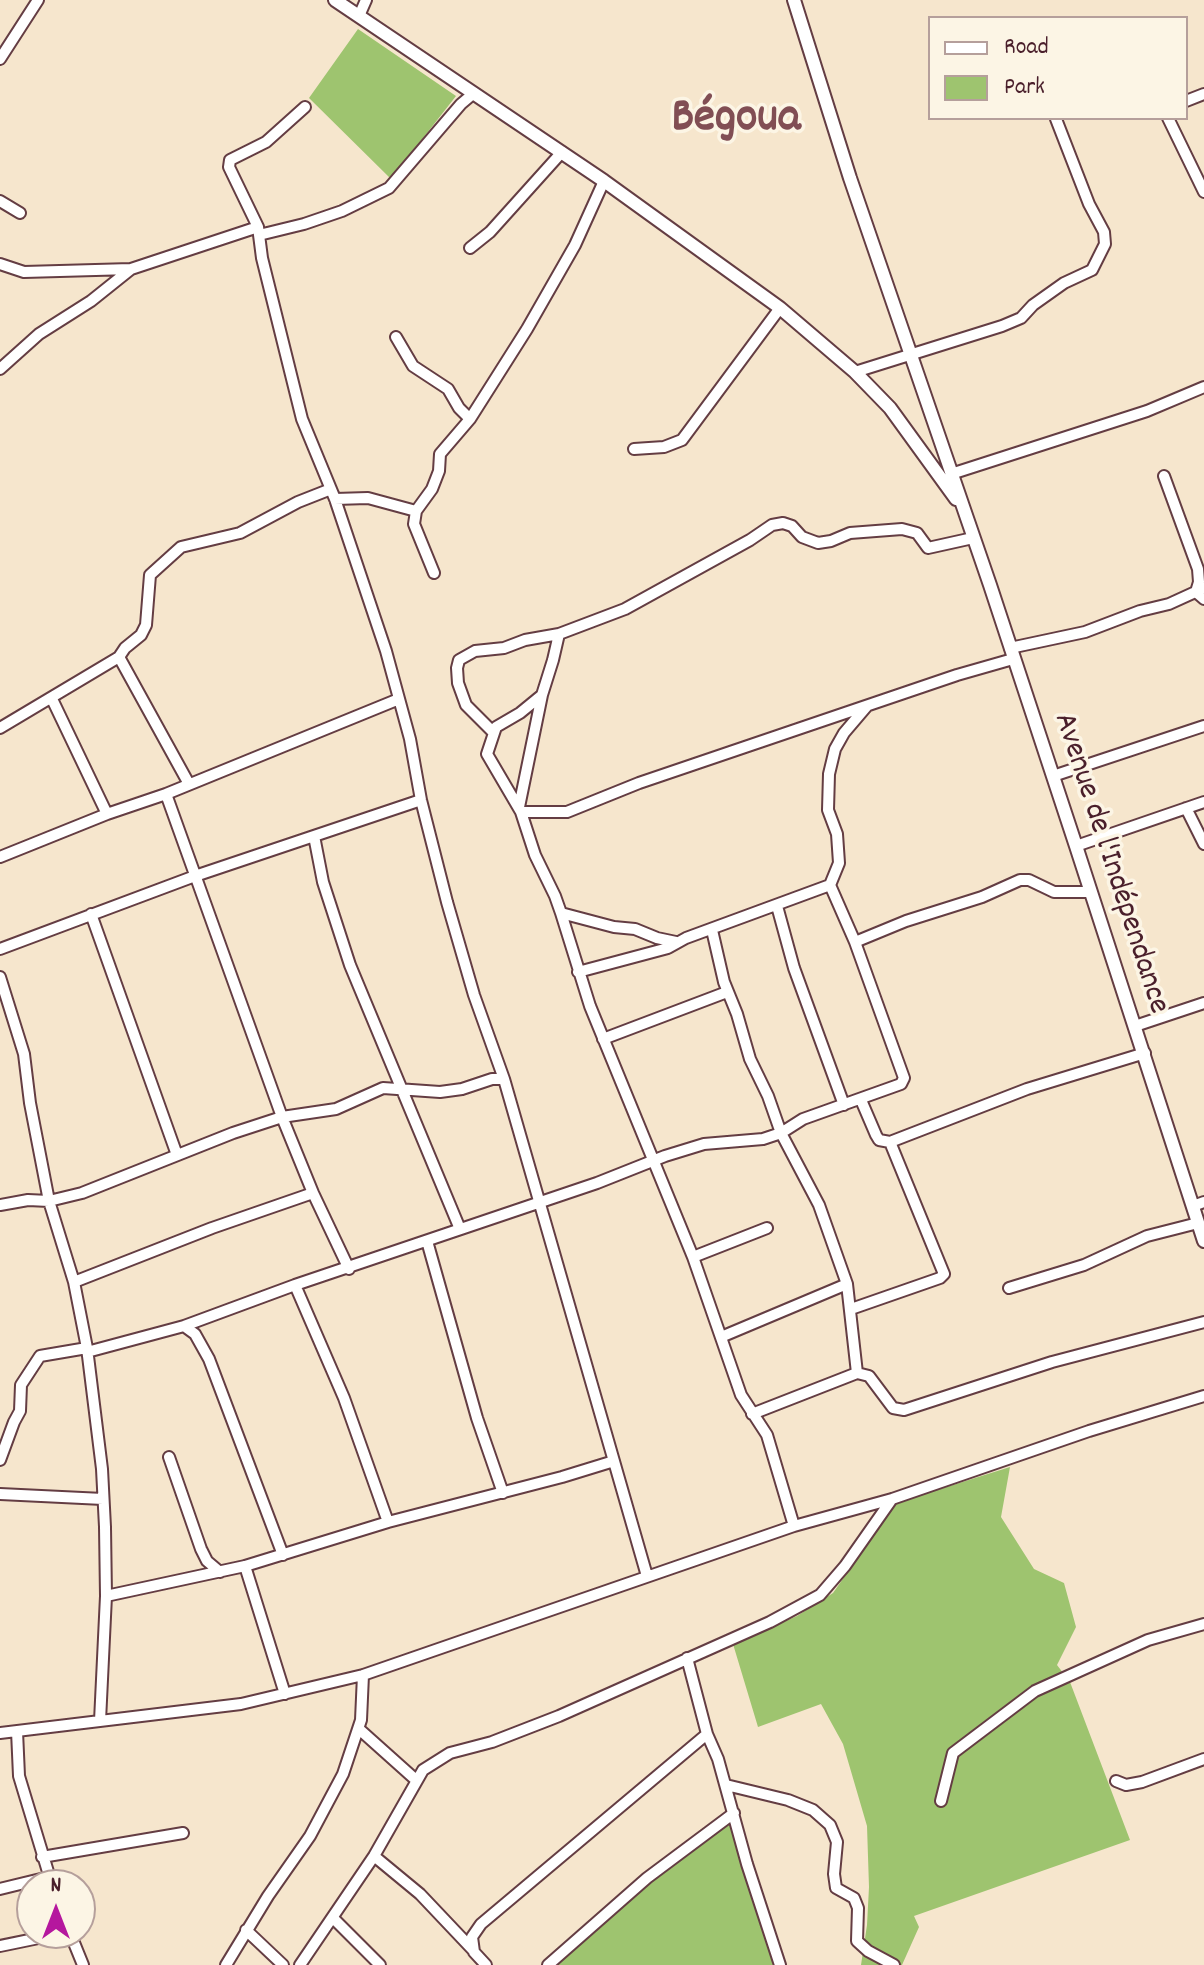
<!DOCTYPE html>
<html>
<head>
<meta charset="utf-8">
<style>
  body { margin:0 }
  #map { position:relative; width:1204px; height:1965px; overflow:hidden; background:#f6e6cd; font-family:Dekko,sans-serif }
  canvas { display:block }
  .legend { position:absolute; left:928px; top:16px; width:260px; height:104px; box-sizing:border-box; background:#fcf5e5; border:2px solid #b59f9b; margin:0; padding:10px 14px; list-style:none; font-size:24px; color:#4a1f2b }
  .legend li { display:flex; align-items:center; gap:16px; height:40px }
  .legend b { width:40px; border:2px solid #b59f9b }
  .north { position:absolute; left:16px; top:1869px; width:80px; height:80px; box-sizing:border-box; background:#fcf5e5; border:2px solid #b59f9b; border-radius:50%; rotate:0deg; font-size:22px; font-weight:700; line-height:32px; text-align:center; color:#4a1f2b }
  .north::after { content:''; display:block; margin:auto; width:28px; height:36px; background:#b5179e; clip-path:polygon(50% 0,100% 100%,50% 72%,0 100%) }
</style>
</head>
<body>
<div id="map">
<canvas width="1204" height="1965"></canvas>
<ul class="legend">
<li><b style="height:10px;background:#fff"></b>Road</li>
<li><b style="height:22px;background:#9ec46f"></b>Park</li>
</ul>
<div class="north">N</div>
</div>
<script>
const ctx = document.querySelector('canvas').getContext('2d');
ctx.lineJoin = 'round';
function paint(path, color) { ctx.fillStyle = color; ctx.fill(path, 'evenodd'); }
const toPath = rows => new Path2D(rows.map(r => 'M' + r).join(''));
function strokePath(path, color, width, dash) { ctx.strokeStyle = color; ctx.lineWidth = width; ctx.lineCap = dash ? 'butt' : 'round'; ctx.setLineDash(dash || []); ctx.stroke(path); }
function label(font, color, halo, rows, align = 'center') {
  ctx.font = font + ' Dekko,sans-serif'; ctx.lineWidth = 7; ctx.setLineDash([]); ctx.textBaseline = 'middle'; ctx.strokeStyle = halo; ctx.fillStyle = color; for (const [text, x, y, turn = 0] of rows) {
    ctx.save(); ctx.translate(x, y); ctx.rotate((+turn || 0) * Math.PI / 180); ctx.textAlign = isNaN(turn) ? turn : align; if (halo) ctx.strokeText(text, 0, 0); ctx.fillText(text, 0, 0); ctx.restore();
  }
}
paint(toPath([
  [358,29,456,96,391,179,309,98],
  [1010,1467,1001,1517,1034,1569,1064,1583,1076,1627,1057,1665,1070,1682,1130,1840,914,1916,919,1927,902,1965,861,1965,867,1925,869,1887,867,1826,843,1744,821,1704,758,1727,733,1644,797,1616,833,1593,896,1503],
  [730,1823,777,1965,556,1965,656,1876]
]), '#9ec46f');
const minor = toPath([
  [359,16,366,0],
  [0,59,38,0],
  [1186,101,1204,94],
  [305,107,266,142,230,160,229,167,258,227,262,258,302,419,335,499,386,651,410,739,421,800,447,902,474,995,504,1079,647,1576],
  [1168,118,1204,192],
  [0,201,20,213],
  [259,235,304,224,342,211,389,188,461,104,474,93],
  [470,248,490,232,562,152],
  [0,264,24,272,131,269,258,227],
  [396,337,413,366,448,389,459,408,470,419],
  [0,369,39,334,91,301,131,269],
  [855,372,1002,326,1021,318,1033,305,1064,283,1092,270,1105,244,1104,232,1089,204,1056,119],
  [634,449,664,447,682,440,780,308],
  [951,474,1147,411,1204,387],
  [1164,476,1198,569,1199,582,1196,592,1204,599],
  [335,499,368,498,416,511],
  [434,573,414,524,416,511,432,489,439,471,440,454,470,419,527,329,575,245,604,181],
  [1010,648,1085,632,1140,611,1169,604,1204,588],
  [119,657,189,784],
  [542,695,520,713,496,727,487,754,521,812,535,855,555,896,561,913,614,927,635,929,657,938,676,942],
  [52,699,107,814],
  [0,728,119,657,125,648,141,635,146,625,150,575,181,547,240,533,298,502,331,489],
  [493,732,466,705,458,683,457,668,459,660,475,651,504,648,525,640,559,634],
  [1053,776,1204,726],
  [166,794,282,1117,313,1193,349,1269],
  [519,807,542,695,553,660,559,634,625,609,750,540,772,525,783,523,792,526,802,537,818,543,831,541,850,533,902,529,917,533,928,548,973,538],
  [1186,808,1204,844],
  [521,812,567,812,639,783,957,675,1013,659],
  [314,836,323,882,350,965,460,1229],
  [1076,846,1204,802],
  [0,857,107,814,166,794,399,699],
  [830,885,855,942,904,1078,901,1084,803,1119,781,1133,819,1205,847,1284,857,1373],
  [777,906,794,968,844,1105],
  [561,913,590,1006,693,1257,741,1395,767,1435,794,1526],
  [91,914,177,1155],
  [855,942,906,921,982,897,1020,880,1029,880,1054,892,1090,892],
  [0,949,195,876,421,800],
  [578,972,668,948,686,938,830,885,839,863,837,834,828,810,829,774,835,749,844,733,867,706],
  [0,977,24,1054,30,1103,49,1201,74,1282,87,1348,102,1469,105,1527,106,1596,100,1721],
  [1135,1026,1204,1003],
  [603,1039,727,992],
  [861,1100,876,1135,879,1140,890,1142,1027,1089,1145,1053],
  [0,1205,28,1200,49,1201,82,1193,233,1133,282,1117,336,1109,383,1088,440,1092,462,1089,492,1079,504,1079],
  [1193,1206,1204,1202],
  [427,1241,477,1418,503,1493],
  [693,1257,767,1228],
  [74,1282,212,1228,313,1193],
  [295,1285,344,1398,388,1522],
  [1009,1288,1084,1265,1147,1236,1198,1223],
  [851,1309,940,1278,944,1274,890,1142],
  [184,1326,195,1334,209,1359,283,1555],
  [721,1337,847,1284],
  [87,1352,184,1326,295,1285,597,1183,665,1156,704,1144,763,1139,781,1133,768,1096,750,1059,737,1014,724,982,712,930],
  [752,1414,857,1373,869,1376,893,1408,904,1410,1052,1362,1204,1322],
  [169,1457,201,1549,207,1561,220,1572],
  [0,1460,14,1422,20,1411,21,1385,40,1356,87,1348],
  [0,1494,103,1499],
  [245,1566,285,1694],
  [106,1596,245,1566,388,1522,562,1477,614,1461],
  [687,1658,707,1734,718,1759,747,1864,780,1965],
  [359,1729,416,1780],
  [17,1731,19,1776,52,1885],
  [0,1733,241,1704,363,1675,794,1526,892,1499,1089,1431,1204,1396],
  [1116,1781,1126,1785,1142,1782,1204,1759],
  [726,1785,788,1800,813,1810,830,1825,837,1842,834,1874,836,1888,854,1898,858,1908,857,1941,868,1951,894,1965],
  [941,1801,953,1753,1035,1691,1148,1640,1204,1624],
  [374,1856,420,1894,474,1951],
  [42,1857,183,1833],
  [0,1889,49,1877],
  [333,1918,380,1965],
  [246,1930,283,1965],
  [70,1933,83,1965],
  [0,1946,63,1933],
  [226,1965,268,1896,310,1836,343,1774,361,1720,363,1675],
  [300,1965,374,1856,423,1770,450,1753,492,1742,559,1716,770,1622,820,1595,845,1566,892,1499],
  [486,1965,474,1952,472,1937,481,1924,707,1734],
  [548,1965,647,1878,734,1813]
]);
const major = toPath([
  [335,0,604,181,780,308,855,372,890,408,956,499],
  [794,0,850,178,990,585,1076,846,1204,1241]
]);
strokePath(minor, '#643d43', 14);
strokePath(major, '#643d43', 16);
strokePath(minor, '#fff', 10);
strokePath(major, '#fff', 12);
label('32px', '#4a1f2b', '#fcf5e5', [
  ["Avenue de l'Indépendance",1109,864,72]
]);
label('bold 48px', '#814e54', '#fcf5e5', [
  ["Bégoua",736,122]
]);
</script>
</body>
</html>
